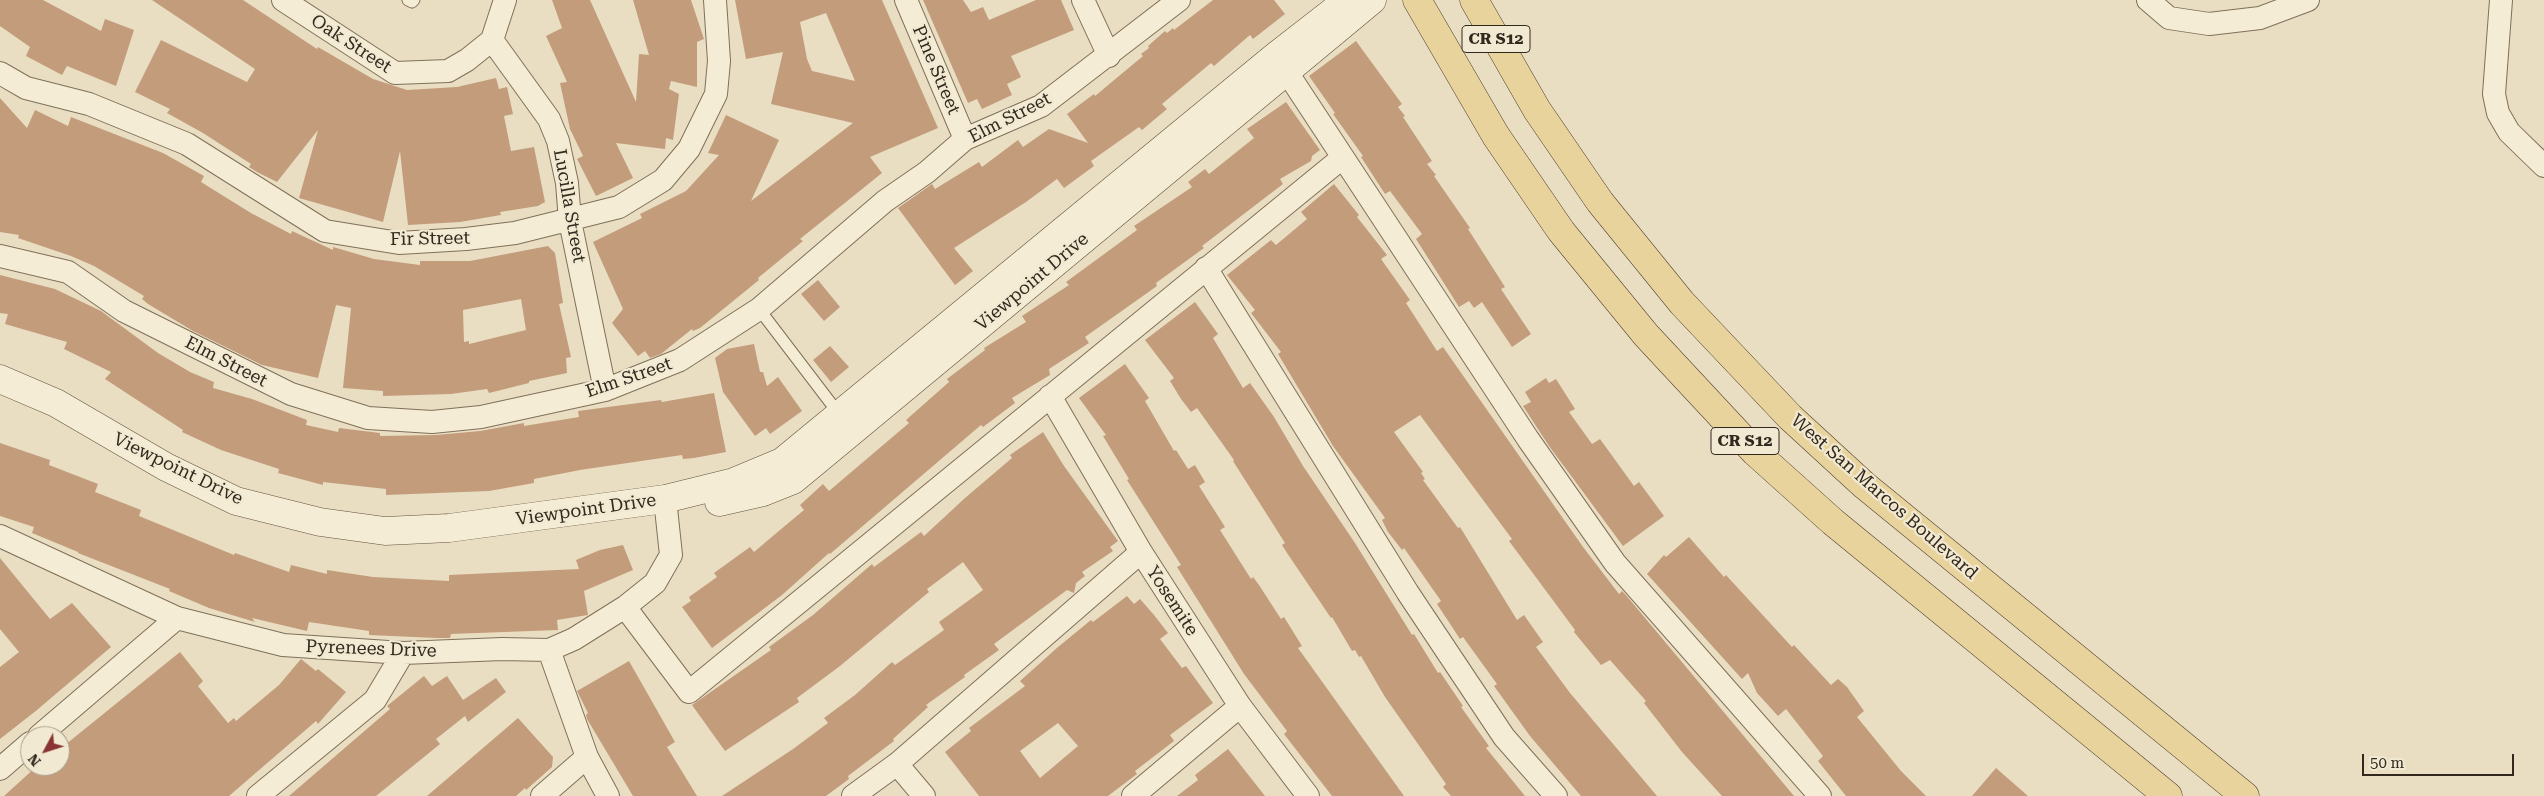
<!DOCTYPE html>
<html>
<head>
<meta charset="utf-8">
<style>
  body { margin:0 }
  #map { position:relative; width:2544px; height:796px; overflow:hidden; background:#e9dec2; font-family:"Roboto Serif",serif }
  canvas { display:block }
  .north { position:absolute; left:20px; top:726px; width:50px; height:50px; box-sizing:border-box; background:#f1e9d1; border:1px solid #a59c89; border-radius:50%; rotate:230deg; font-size:14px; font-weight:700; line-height:20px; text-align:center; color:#32281e }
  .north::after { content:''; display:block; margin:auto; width:18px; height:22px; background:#893432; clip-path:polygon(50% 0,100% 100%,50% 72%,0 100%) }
  .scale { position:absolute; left:2362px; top:754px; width:152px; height:22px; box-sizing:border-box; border:2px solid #32281e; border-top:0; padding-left:6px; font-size:15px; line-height:18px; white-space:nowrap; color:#32281e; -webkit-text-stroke:4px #f1e9d1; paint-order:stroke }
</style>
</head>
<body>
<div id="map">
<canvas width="2544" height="796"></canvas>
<div class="north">N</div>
<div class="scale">50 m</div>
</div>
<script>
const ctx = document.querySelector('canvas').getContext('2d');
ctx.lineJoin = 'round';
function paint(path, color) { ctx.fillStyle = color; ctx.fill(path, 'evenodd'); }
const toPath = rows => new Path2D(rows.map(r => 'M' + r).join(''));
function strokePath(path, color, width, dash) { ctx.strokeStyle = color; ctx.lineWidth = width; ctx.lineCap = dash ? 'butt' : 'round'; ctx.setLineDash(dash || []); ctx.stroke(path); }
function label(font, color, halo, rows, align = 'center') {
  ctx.font = font + ' "Roboto Serif",serif'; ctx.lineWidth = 4.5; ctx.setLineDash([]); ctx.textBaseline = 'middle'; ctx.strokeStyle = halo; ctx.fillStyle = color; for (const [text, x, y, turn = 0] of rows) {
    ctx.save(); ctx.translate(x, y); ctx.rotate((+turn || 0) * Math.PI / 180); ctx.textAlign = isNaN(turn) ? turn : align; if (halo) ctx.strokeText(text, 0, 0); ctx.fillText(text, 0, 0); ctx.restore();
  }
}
paint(toPath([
  [0,0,43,0,101,31,105,19,134,30,116,86,67,66,62,75,26,56,30,47,0,26],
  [152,0,243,0,317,49,318,47,373,79,407,90,457,87,496,78,499,89,507,87,513,114,504,116,511,151,534,147,545,202,538,206,500,212,501,215,460,222,408,225,400,151,383,222,299,198,318,130,277,182,257,172,249,167,251,164,203,133,167,113,170,109,135,92,161,40,247,82,255,69],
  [552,0,590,0,636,102,639,54,649,55,633,0,691,0,704,39,697,42,697,87,671,81,669,89,679,94,673,140,666,138,665,149,616,143,633,178,596,196,577,159,583,156,570,129,560,83,567,82,546,36,562,28],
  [735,0,882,0,938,128,870,157,882,173,800,239,803,241,758,278,759,280,700,328,693,331,692,329,661,354,650,358,645,351,638,356,612,323,623,309,593,242,642,218,640,214,686,191,719,155,708,153,726,115,779,140,751,201,853,123,771,104,783,52,746,59],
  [826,13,855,81,812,71,807,59,800,22],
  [923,0,963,0,971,12,983,7,989,20,1036,0,1061,0,1074,30,1011,56,1021,77,1007,84,1012,95,982,109,977,99,968,103],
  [1213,0,1274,0,1285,14,1253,39,1250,35,1214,66,1211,63,1162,104,1167,109,1142,130,1139,127,1091,161,1094,166,1064,188,1057,179,1026,202,954,248,973,271,955,285,898,208,932,184,935,189,979,162,982,167,1018,140,1023,147,1049,129,1088,143,1067,114,1094,94,1095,96,1143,56,1141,54,1149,48,1148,46,1165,31,1167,33,1173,28,1174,30],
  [1356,41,1402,104,1398,107,1405,116,1403,117,1432,161,1427,164,1436,175,1434,176,1470,228,1468,229,1505,287,1501,289,1531,334,1512,347,1482,302,1474,308,1469,301,1459,307,1416,239,1422,234,1390,191,1385,194,1361,157,1363,156,1333,114,1335,113,1309,76],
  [0,98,27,128,35,110,68,126,71,117,163,153,204,176,201,182,251,213,291,234,292,231,333,250,333,247,374,259,420,265,420,261,470,261,548,246,555,253,563,303,559,304,571,357,566,358,567,373,529,381,529,383,489,393,487,389,451,394,383,396,383,391,343,388,351,308,336,305,318,378,262,365,193,331,148,304,142,299,144,296,94,266,71,256,18,238,19,235,0,232],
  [521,299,526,330,469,344,469,341,464,342,463,310],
  [1286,102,1320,150,1312,156,1311,161,1280,179,1283,184,1202,246,1204,248,1156,283,1157,286,1085,337,1089,343,1049,369,1050,375,1012,398,1015,403,983,427,981,425,830,554,829,553,782,595,712,648,682,607,691,601,689,597,717,577,714,573,750,547,754,552,780,530,804,510,800,505,823,484,829,491,909,423,906,420,949,382,947,379,985,350,984,348,1026,322,1022,316,1069,285,1066,282,1137,230,1134,226,1192,187,1188,182,1205,169,1209,174,1254,138,1247,129],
  [1334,184,1359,215,1357,217,1387,255,1381,259,1410,300,1406,303,1437,351,1443,347,1583,547,1619,594,1622,591,1625,594,1794,796,1722,796,1682,752,1644,703,1646,701,1610,660,1601,665,1574,632,1575,630,1509,541,1512,539,1420,415,1394,432,1423,472,1421,473,1425,479,1423,480,1458,528,1460,527,1517,620,1524,615,1543,642,1536,647,1570,693,1657,796,1581,796,1530,736,1494,686,1497,684,1463,637,1460,639,1437,604,1441,601,1404,548,1402,550,1388,532,1382,520,1385,518,1333,446,1278,354,1281,352,1251,313,1255,310,1227,275,1271,240,1276,245,1307,219,1301,212],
  [0,275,55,289,101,311,158,353,190,372,214,382,213,388,252,399,307,420,306,425,338,432,339,428,380,433,380,436,436,435,480,431,524,423,524,426,579,417,578,411,661,400,662,402,714,393,726,452,694,458,683,459,682,455,580,470,534,479,534,483,489,491,386,495,386,489,323,482,323,485,278,473,279,469,221,450,182,432,183,430,105,379,111,372,64,349,67,342,5,324,8,314,0,313],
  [818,280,840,307,824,321,801,294],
  [1195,302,1218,334,1213,338,1243,388,1250,383,1274,417,1303,466,1355,543,1412,635,1414,634,1438,673,1440,672,1463,706,1461,707,1489,746,1486,748,1525,796,1451,796,1443,787,1446,784,1385,697,1361,656,1359,657,1355,650,1352,651,1332,617,1331,618,1287,553,1282,545,1285,543,1233,461,1234,460,1197,408,1191,412,1181,399,1170,381,1174,378,1145,340],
  [754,344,760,372,763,372,767,386,778,377,802,411,770,434,766,428,755,436,723,392,715,358,727,349],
  [830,346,849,367,831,382,813,360],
  [1125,364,1149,398,1145,401,1174,451,1176,450,1188,469,1195,465,1205,482,1199,486,1225,527,1220,530,1251,579,1253,577,1259,585,1281,619,1284,617,1302,646,1298,648,1404,796,1332,796,1284,734,1287,731,1244,674,1177,567,1181,565,1127,480,1129,479,1103,436,1106,435,1079,398],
  [1546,378,1549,383,1556,379,1575,409,1569,412,1592,444,1600,439,1634,486,1639,482,1664,516,1623,546,1549,446,1523,406,1531,402,1525,392],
  [1043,432,1064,466,1118,541,1110,547,1113,551,1082,572,1085,576,1076,583,1074,593,1067,590,994,644,999,650,964,675,965,677,926,705,928,707,893,739,894,741,848,776,849,779,826,796,722,796,793,749,828,723,824,718,855,695,892,662,895,665,944,630,939,622,983,590,963,562,927,589,929,592,840,666,797,698,799,702,725,751,692,705,771,650,769,647,813,615,872,564,874,567,921,532,924,536,965,498,1012,458,1010,455],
  [0,443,50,460,49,465,98,484,95,492,141,510,139,516,234,555,235,553,289,572,291,565,327,574,327,570,373,577,449,581,449,575,579,569,576,560,600,550,623,545,633,570,584,591,588,615,557,620,558,630,451,634,450,638,437,638,369,635,369,631,309,622,307,631,252,618,255,622,209,608,169,591,170,589,78,553,78,552,32,533,34,527,0,516],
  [1689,537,1724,577,1726,575,1792,647,1794,645,1831,685,1838,679,1847,687,1864,711,1857,717,1901,771,1926,796,1846,796,1818,761,1823,756,1786,709,1778,716,1757,693,1748,673,1742,679,1647,574,1664,555,1666,557],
  [0,558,50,619,72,603,111,647,37,710,0,739,0,667,19,652,0,629],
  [1127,596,1134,604,1140,599,1154,615,1168,633,1160,639,1182,668,1186,666,1213,703,1170,735,1174,741,1135,771,1137,774,1108,796,979,796,945,752,971,731,969,728,1025,686,1020,681,1058,647,1091,620,1093,622],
  [1058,723,1078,746,1040,778,1020,751],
  [180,652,203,681,198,686,228,723,234,718,236,721,279,685,301,659,316,671,318,669,346,692,318,724,316,721,229,796,4,796,37,766,60,766,60,749],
  [629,661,675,742,667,747,697,796,633,796,587,719,586,715,588,713,577,691],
  [424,676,432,686,447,676,463,700,496,678,506,692,468,722,465,716,436,739,440,744,376,796,289,796,390,709,387,706],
  [518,718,553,757,552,767,526,790,525,788,516,796,427,796],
  [1228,749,1265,796,1177,796,1198,780,1195,775],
  [1996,768,2028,796,1972,796]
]), '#c39c7c');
const lane = toPath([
  [408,0,412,2,414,0],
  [759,309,839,414]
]);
const street = toPath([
  [283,0,395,73,448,71,467,60,492,40,505,0],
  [906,0,965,139],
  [1083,0,1109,56],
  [2148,0,2169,18,2209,24,2260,18,2308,0],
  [2501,0,2494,94,2498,113,2509,132,2544,166],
  [492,40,549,119,558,141,567,183,570,221,605,390],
  [1277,57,1528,439,1615,563,1820,796],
  [0,73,26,88,89,104,187,144,325,231,399,243,466,239,515,233,619,207,663,180,689,149,716,94,719,61,715,0],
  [0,256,68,272,124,311,291,394,368,418,432,422,481,417,605,390,680,360,759,309,885,201,927,172,965,139,1041,106,1179,0],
  [1206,268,1408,593,1504,737,1556,796],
  [1050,396,1141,552,1240,706,1308,796],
  [0,536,177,618,283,645,403,653,502,649,549,650,574,639,625,607,655,583,671,555,665,499],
  [625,607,689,692,1342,158],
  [549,650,587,757,608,796],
  [39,736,177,618],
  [897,764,924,796],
  [0,769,30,743],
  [258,796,375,700,403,653],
  [542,796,587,757],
  [853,796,897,764,1141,552],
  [1133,796,1240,706]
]);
const secondary = toPath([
  [0,379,56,403,166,467,236,501,320,522,385,531,449,528,665,499,734,482,782,462,1276,56,1348,0],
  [719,502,763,492,793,480,1372,0]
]);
const primary = toPath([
  [1417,0,1496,136,1561,231,1646,335,1755,452,1833,522,2168,796],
  [1474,0,1537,110,1600,202,1682,303,1790,417,1864,485,2245,796]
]);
strokePath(lane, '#80705b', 13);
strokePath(street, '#80705b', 24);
strokePath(secondary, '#62513e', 29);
strokePath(primary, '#4e3f2f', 29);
strokePath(lane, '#f4ecd4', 11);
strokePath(street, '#f4ecd4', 22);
strokePath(secondary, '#f4ecd4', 28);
strokePath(primary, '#e8d39d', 28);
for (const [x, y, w] of [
  [1496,39,68],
  [1745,441,68]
]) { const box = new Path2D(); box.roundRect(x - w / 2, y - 13.5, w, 27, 4); ctx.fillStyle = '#f1e9d1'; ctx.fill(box); strokePath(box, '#32281e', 1); }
label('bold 16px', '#32281e', null, [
  ["CR S12",1496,39],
  ["CR S12",1745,441]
]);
label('18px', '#32281e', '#f1e9d1', [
  ["Oak Street",351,44,33],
  ["Pine Street",936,70,67],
  ["Elm Street",1010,118,-27],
  ["Lucilla Street",569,206,80],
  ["Fir Street",430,239,-1],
  ["Viewpoint Drive",1032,282,-40],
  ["Elm Street",226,362,27],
  ["Elm Street",629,378,-19],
  ["Viewpoint Drive",178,469,26],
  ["West San Marcos Boulevard",1884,497,41],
  ["Viewpoint Drive",586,510,-8],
  ["Yosemite",1172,601,57],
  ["Pyrenees Drive",371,649,2]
]);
</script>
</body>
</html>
